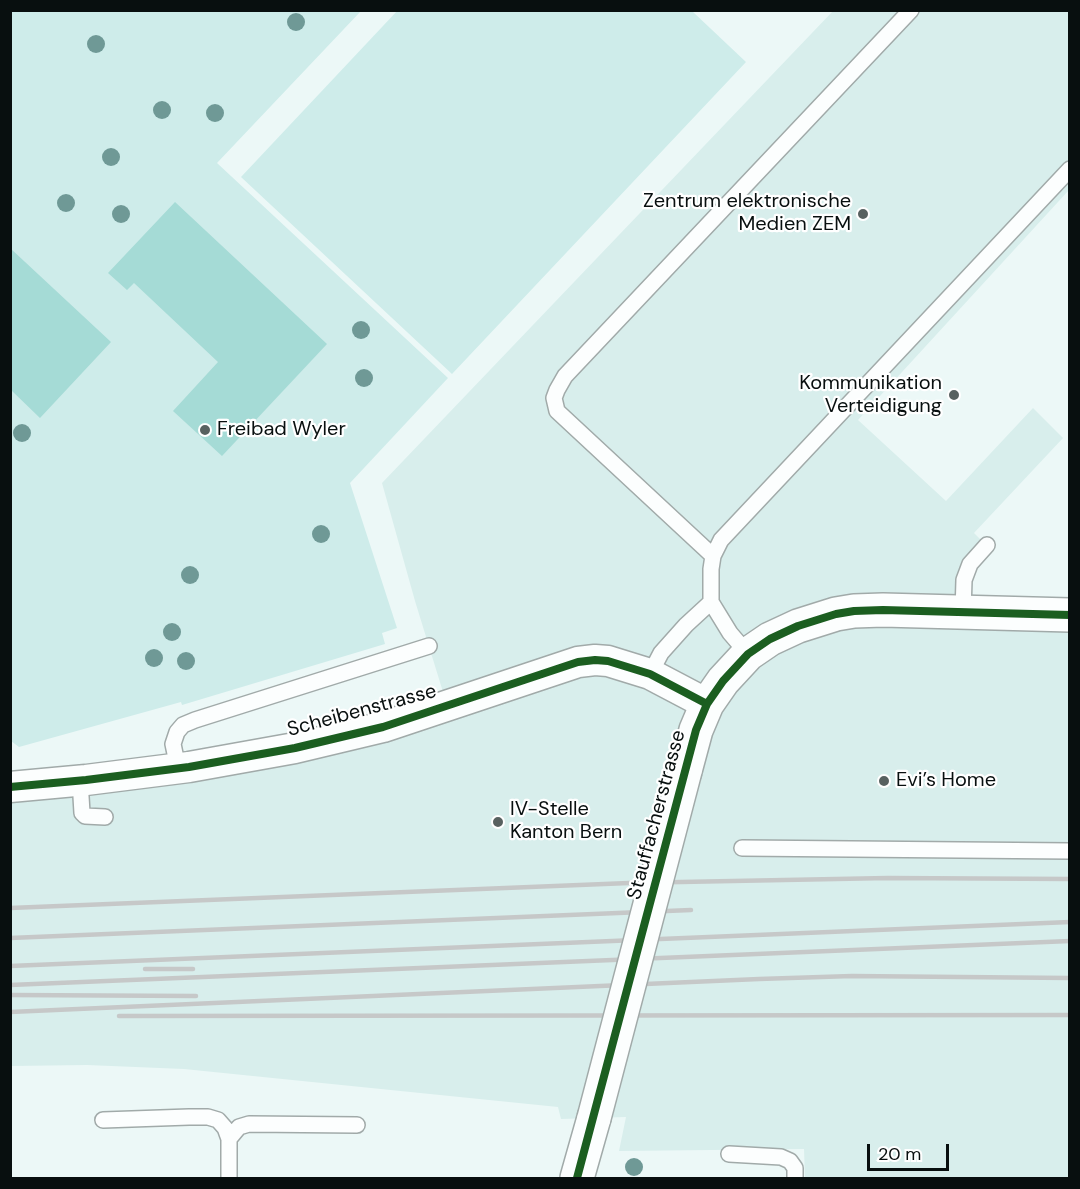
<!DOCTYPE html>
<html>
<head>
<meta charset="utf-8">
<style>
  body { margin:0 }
  #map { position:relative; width:1080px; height:1189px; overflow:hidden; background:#ecf8f7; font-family:"DM Sans",sans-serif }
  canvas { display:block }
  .frame { position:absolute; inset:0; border:12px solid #080f0f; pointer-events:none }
  .scale { position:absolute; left:867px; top:1144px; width:82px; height:27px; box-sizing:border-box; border:3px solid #080f0f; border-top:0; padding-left:8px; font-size:18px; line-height:21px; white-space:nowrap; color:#080f0f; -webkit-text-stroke:4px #fff; paint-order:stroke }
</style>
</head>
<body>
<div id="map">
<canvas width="1080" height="1189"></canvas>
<div class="frame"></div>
<div class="scale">20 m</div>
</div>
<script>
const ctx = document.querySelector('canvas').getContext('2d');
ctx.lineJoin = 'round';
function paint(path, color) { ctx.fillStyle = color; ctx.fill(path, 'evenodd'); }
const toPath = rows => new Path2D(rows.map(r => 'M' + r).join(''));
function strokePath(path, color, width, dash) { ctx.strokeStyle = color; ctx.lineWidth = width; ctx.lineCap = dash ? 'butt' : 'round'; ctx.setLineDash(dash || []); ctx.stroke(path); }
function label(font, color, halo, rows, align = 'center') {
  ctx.font = font + ' "DM Sans",sans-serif'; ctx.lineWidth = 4.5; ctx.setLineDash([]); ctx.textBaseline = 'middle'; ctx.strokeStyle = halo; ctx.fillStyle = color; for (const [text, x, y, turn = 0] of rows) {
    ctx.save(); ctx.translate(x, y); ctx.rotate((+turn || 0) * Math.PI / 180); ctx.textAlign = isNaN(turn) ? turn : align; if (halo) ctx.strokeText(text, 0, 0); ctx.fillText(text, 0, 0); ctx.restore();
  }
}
paint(toPath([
  [833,11,1069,11,1069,190,858,420,946,501,1033,408,1063,438,974,533,982,541,970,564,963,612,1069,615,1069,1178,805,1178,804,1149,619,1151,626,1117,561,1119,558,1107,184,1069,87,1065,11,1066,10,787,447,705,415,601,382,483]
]), '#d8eeec');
paint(toPath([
  [398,10,692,11,746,62,452,374,241,177],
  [11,11,361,11,217,163,448,378,350,483,397,628,382,633,385,644,182,705,181,702,19,747,11,741]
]), '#ceecea');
paint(toPath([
  [175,202,327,344,222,456,173,411,218,362,134,283,127,290,108,273],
  [10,248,111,342,40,418,11,390]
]), '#a5dbd6');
const service = toPath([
  [713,556,557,411,554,398,557,390,565,376,911,10],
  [963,612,964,580,970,564,987,545],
  [748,654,730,633,711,602,711,569,713,556,721,540,1070,169],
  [650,674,661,653,686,625,711,602],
  [178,768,173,744,177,732,183,725,195,720,429,646],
  [80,780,82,813,85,816,105,817],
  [742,848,1070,851],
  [103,1120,189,1117,208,1117,218,1120,225,1128,229,1139,229,1178],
  [229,1139,239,1127,249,1124,357,1125],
  [729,1154,781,1157,790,1161,795,1168,795,1178]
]);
const minor = toPath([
  [10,787,86,780,189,767,295,748,383,727,578,662,595,660,608,661,650,674,707,704]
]);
const tertiary = toPath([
  [685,771,696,730,707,704,723,681,748,654,770,639,798,626,836,614,854,611,883,610,1070,615],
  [577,1178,594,1118]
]);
strokePath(service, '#a1aaa9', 18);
strokePath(minor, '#a1aaa9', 33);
strokePath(tertiary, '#a1aaa9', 36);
strokePath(service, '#fcfefe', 15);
strokePath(minor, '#fcfefe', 30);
strokePath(tertiary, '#fcfefe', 33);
strokePath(toPath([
  [10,908,629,883,888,878,1070,879],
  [10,938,691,910],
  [10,966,1070,922],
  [145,969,193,969],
  [10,985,1070,941],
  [10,995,196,996],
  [10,1012,759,979,852,976,1070,978],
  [119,1016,1070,1015]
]), '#c6c8c8', 4.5);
const tertiaryBridge = toPath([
  [594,1118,685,771]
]);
strokePath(tertiaryBridge, '#a1aaa9', 36, []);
strokePath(tertiaryBridge, '#fcfefe', 33);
strokePath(toPath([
  [10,787,86,780,189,767,295,748,383,727,578,662,595,660,608,661,650,674,707,704],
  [577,1178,696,730,707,704,723,681,748,654,770,639,798,626,836,614,854,611,883,610,1070,615]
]), '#1b5e20', 8);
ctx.fillStyle = '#6f9996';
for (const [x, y] of [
  [296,22],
  [96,44],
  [162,110],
  [215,113],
  [111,157],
  [66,203],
  [121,214],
  [361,330],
  [364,378],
  [22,433],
  [321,534],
  [190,575],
  [172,632],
  [154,658],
  [186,661],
  [634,1167]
]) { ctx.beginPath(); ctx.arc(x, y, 9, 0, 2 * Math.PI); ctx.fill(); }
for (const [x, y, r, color] of [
  [863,214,6,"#586160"],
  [954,395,6,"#586160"],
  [205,430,6,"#586160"],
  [884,781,6,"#586160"],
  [498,822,6,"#586160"]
]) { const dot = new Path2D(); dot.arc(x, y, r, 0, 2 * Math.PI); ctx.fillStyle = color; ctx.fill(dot); strokePath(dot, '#fff', 2); }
label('20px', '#080f0f', '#fff', [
  ["Zentrum elektronische",851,202,"right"],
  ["Medien ZEM",851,225,"right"],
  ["Kommunikation",942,384,"right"],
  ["Verteidigung",942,407,"right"],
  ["Freibad Wyler",217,430],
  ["Evi’s Home",896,781],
  ["IV-Stelle",510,810],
  ["Kanton Bern",510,833]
], 'left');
label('20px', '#080f0f', '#fff', [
  ["Scheibenstrasse",362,711,-15],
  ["Stauffacherstrasse",657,815,-75]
]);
</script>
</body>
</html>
